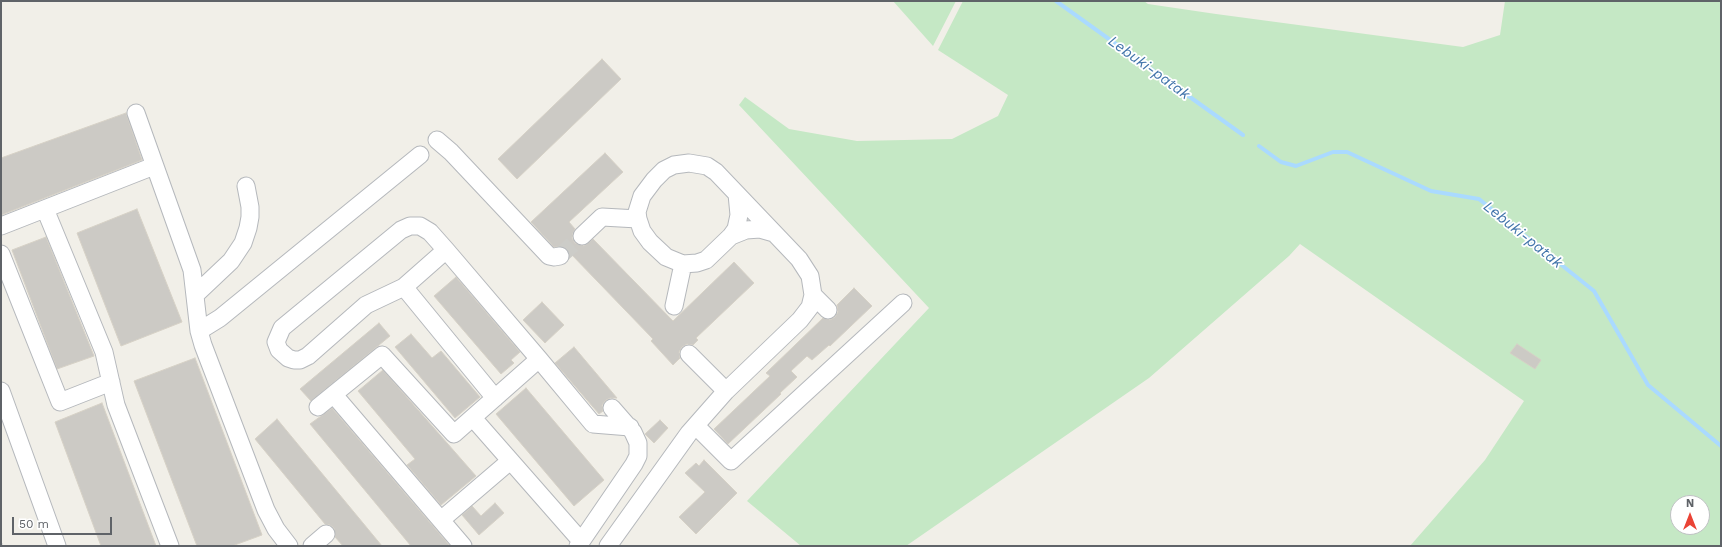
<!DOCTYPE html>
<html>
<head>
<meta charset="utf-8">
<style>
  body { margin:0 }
  #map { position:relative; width:1722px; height:547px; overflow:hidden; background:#f1efe8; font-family:"Work Sans",sans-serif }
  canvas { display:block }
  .frame { position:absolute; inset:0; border:2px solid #5f6368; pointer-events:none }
  .north { position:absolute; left:1670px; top:495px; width:40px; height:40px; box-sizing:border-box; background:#fff; border:1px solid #bfc1c3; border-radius:50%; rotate:0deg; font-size:11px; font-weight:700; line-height:16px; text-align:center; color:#5f6368 }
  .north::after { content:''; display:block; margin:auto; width:14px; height:18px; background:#ea4335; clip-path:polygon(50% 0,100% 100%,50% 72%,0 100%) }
  .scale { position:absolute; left:12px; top:517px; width:100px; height:18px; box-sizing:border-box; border:2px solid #5f6368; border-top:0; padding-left:5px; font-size:12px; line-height:14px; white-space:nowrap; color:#5f6368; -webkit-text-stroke:3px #fff; paint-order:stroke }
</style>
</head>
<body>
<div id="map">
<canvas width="1722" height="547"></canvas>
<div class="frame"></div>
<div class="north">N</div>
<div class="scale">50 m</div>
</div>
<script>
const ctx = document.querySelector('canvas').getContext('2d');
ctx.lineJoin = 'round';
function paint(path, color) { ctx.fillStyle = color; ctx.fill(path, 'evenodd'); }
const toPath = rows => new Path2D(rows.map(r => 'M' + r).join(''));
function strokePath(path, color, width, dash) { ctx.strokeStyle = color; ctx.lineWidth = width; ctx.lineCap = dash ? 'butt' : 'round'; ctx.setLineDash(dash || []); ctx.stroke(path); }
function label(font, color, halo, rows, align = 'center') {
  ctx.font = font + ' "Work Sans",sans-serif'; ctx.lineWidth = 3.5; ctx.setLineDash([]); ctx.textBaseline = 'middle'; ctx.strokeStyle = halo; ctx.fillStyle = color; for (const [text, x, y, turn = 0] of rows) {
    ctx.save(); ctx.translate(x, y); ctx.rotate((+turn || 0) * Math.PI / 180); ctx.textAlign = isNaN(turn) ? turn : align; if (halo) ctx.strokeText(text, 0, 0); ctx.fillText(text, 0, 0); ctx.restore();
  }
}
paint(toPath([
  [893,1,956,1,933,46],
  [963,1,1144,1,1148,4,1216,14,1463,47,1500,35,1505,1,1721,1,1721,546,1410,546,1485,460,1524,401,1300,244,1289,256,1149,378,906,546,801,546,747,501,929,308,739,105,745,97,789,129,857,141,952,139,998,116,1008,95,938,50],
  [1678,503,1702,503,1702,527,1678,527]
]), '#c5e8c5');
strokePath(toPath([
  [1056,1,1243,135],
  [1259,146,1281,162,1296,166,1333,152,1347,152,1431,191,1479,199,1594,291,1648,385,1721,446]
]), '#aadaff', 4);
const building = toPath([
  [602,59,621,79,517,179,498,159,602,59],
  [126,113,142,160,1,215,1,158,126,113],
  [605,153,623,172,569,222,575,229,573,233,572,238,575,243,584,246,593,239,673,321,734,262,754,283,696,338,698,340,693,345,687,344,682,347,679,352,680,358,673,365,651,341,653,339,571,254,570,255,567,249,563,247,554,247,531,222,605,153],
  [137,209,182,322,121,346,77,233,137,209],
  [46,237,94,356,57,369,12,250,46,237],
  [456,277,520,352,511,360,514,363,501,374,434,296,456,277],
  [854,288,872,306,830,346,829,345,812,360,807,356,791,371,797,377,780,393,781,394,728,444,714,429,770,376,766,373,823,318,830,320,835,317,838,312,837,305,854,288],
  [542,302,564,325,545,343,523,320,542,302],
  [379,323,390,336,311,401,300,389,379,323],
  [411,334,432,358,441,351,480,397,455,418,395,347,411,334],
  [1517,344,1541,360,1535,369,1510,353,1517,344],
  [574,347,617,398,610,398,606,400,602,405,603,411,599,414,555,363,574,347],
  [195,358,262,535,232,546,197,546,134,381,195,358],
  [383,370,476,476,441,505,407,465,415,459,358,391,383,370],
  [526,388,604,480,574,506,496,414,526,388],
  [102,403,156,546,101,546,55,422,102,403],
  [332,408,450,546,411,546,310,424,332,408],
  [277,419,382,546,343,546,335,537,334,528,330,525,325,524,255,439,277,419],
  [660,420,668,428,654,443,645,434,660,420],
  [704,460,737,493,696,534,679,517,705,492,685,473,696,463,699,466,704,460],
  [495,503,504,513,479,535,462,515,472,506,481,516,495,503]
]);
paint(building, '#cccac5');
strokePath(building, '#d6d1c6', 1);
strokePath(toPath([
  [560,256,582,236]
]), '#ccccc8', 17, [17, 8]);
const minor = toPath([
  [136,113,192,270,199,331,203,345,266,510,276,529,289,546],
  [437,140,451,152,549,256,554,257,560,256],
  [45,209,104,352,116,405,170,546],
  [1,226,154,166],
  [582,236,602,217,638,219],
  [731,236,736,229,739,215,737,194],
  [446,250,404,287,366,305,308,356,300,360,294,360,288,358,279,350,276,342,282,328,401,230,410,226,420,226,430,232,446,250,539,359,593,424,630,427],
  [1,254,60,402,111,382],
  [404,287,495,398],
  [195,295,231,261,243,243,248,228,250,217,250,207,246,186],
  [813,295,828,310],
  [674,306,683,264],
  [199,331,220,318,420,155],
  [689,354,726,391],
  [1,391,57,546],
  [334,395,463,546],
  [318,407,382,355,454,434,539,359],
  [473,418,581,541],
  [696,426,731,461,903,303],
  [441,520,510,461],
  [312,546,326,534],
  [578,546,634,464,638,456,638,443,633,432,612,408],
  [608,546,689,433,726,391,800,320,810,307,813,295,810,276,799,259,716,172,707,166,689,163,674,165,664,170,654,180,642,196,637,212,638,219,642,231,650,242,666,257,683,264,697,263,706,260,731,236,746,230,760,229,774,233]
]);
strokePath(minor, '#b5b8bc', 19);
strokePath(minor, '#fff', 17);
strokePath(toPath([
  [1,544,2,546]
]), '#b6b7b8', 3, [1, 5]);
label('italic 15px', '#4174aa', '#fff', [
  ["Lebuki-patak",1149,68,36],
  ["Lebuki-patak",1523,235,39]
]);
</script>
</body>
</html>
